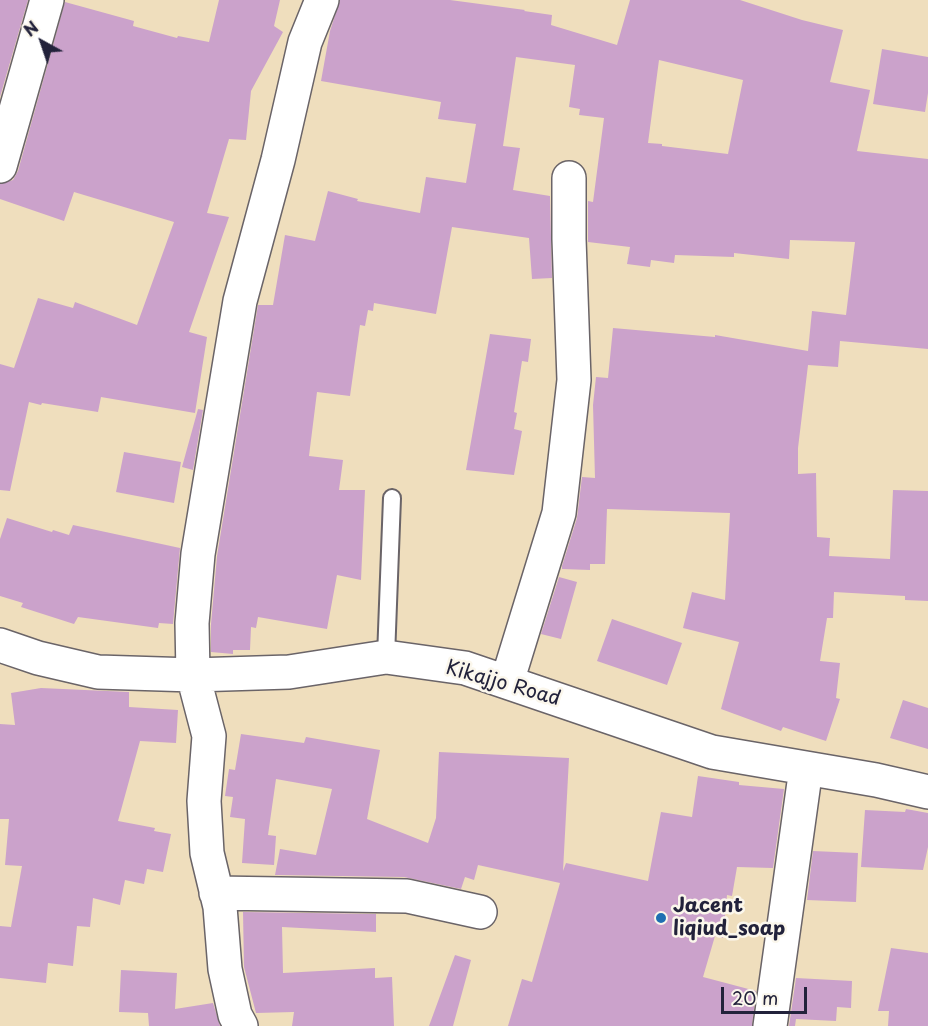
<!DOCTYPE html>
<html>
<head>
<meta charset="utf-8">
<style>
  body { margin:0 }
  #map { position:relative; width:928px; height:1026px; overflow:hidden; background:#efdebd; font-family:"Playpen Sans",sans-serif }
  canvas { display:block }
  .north { position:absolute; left:12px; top:12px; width:60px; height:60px; -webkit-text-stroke:4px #fbf7ec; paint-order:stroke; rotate:320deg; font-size:16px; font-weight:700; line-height:24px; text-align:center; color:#22223b }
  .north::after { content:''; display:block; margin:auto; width:21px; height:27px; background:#22223b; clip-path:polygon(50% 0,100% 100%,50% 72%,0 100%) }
  .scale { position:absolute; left:721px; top:987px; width:86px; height:27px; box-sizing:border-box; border:3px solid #22223b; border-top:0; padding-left:8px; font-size:18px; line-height:21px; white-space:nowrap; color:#22223b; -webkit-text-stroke:4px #fbf7ec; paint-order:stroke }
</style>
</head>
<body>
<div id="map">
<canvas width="928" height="1026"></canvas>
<div class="north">N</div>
<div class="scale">20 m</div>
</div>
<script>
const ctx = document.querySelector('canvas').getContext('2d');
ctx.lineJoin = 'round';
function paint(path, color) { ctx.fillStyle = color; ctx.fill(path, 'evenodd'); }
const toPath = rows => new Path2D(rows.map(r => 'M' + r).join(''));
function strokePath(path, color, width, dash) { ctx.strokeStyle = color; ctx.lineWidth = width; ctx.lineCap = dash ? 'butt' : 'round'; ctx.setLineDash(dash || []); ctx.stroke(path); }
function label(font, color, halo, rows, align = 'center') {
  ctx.font = font + ' "Playpen Sans",sans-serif'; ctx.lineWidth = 5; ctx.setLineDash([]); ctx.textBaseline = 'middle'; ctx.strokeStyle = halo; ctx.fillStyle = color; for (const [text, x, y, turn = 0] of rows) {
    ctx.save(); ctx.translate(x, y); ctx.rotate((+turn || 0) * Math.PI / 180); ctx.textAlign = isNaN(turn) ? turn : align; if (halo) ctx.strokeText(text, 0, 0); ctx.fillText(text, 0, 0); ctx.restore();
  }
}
paint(toPath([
  [0,0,28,0,0,97],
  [219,0,280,0,274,26,283,32,251,91,246,140,229,139,207,213,229,217,189,332,207,337,195,413,101,397,98,412,42,403,41,405,29,402,10,491,0,490,0,364,14,368,38,298,73,308,75,302,137,325,174,222,74,192,64,221,0,199,0,184,13,180,18,171,65,2,134,21,133,26,177,38,178,36,209,42],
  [340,0,450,0,525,10,524,11,552,15,551,25,617,45,630,0,740,0,802,20,843,30,830,82,870,90,857,151,928,159,928,349,840,341,838,367,808,365,798,448,798,474,816,473,817,537,830,538,829,556,890,559,893,490,928,491,928,601,905,600,905,596,834,592,833,618,827,618,820,661,840,663,836,698,840,699,826,741,783,727,781,731,721,709,739,642,683,628,692,592,725,600,730,513,607,509,605,564,590,564,590,570,562,569,562,566,577,518,582,477,595,478,593,405,596,377,608,378,613,328,715,337,715,335,808,351,812,311,846,315,855,242,790,240,789,259,734,253,734,257,675,255,674,263,651,260,650,267,627,264,630,247,588,242,588,201,593,202,604,118,579,115,580,109,569,107,575,65,516,57,503,146,520,148,513,190,550,196,552,278,532,279,529,238,452,227,436,314,374,303,373,311,368,310,365,326,360,325,350,396,317,392,309,456,343,460,339,490,365,490,361,580,337,575,327,629,258,617,256,628,251,627,250,650,233,650,233,654,211,652,211,624,217,556,258,305,273,305,285,235,315,241,328,191,358,199,357,201,420,213,426,177,466,183,476,124,438,119,441,102,321,81,330,31],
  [659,60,743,80,728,154,662,146,662,144,648,143],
  [882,49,928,57,928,93,925,112,873,104],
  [490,334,531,339,528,362,522,361,514,412,517,413,514,429,522,431,514,475,466,470],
  [198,409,203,410,193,470,182,467],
  [124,452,181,462,174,503,116,492],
  [7,518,52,532,53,530,69,535,73,525,180,548,173,624,159,623,158,628,78,617,74,624,21,607,23,603,0,596,0,539],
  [559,577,577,582,561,639,541,634],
  [612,619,682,643,667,685,597,661],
  [41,688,129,692,129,707,178,710,176,743,140,741,118,821,155,828,154,831,171,834,163,872,147,869,144,884,125,880,120,905,93,898,90,927,77,926,73,966,48,963,46,983,0,978,0,926,11,927,22,866,5,865,9,819,0,819,0,724,15,725,11,693],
  [903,700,928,708,928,749,890,738],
  [241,734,304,743,306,737,380,750,367,819,428,843,436,818,439,752,569,758,563,871,566,863,648,881,661,812,692,817,698,776,739,782,739,785,784,789,773,868,737,867,732,896,727,895,723,938,715,936,703,977,756,991,752,1026,508,1026,522,979,532,982,560,883,478,865,474,880,465,877,461,889,404,877,275,875,280,849,316,855,332,789,276,779,268,835,276,836,274,865,242,863,245,819,230,817,233,797,225,796,229,769,235,770],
  [906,809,928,813,928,847,923,870,861,867,865,810,905,812],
  [813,851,858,853,856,902,807,900],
  [243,912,376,914,376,932,282,927,283,973,375,968,375,978,392,977,394,1026,292,1026,294,1012,256,1013,244,967],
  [891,948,928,953,928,1026,888,1026,889,1011,878,1011],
  [455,955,471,960,453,1026,429,1026],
  [121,970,177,973,175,1009,213,1003,220,1026,149,1026,148,1013,119,1012],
  [796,978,852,981,851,1008,837,1007,836,1021,796,1019,795,1026,789,1026]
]), '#cba2cb');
const lane = toPath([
  [386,657,392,498]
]);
const street = toPath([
  [0,166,47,0],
  [0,645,38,658,98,672,193,675,289,672,386,657,465,668,712,752,876,780,928,792],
  [507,682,559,513,574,380,569,239,569,178],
  [216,893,407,896,480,912],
  [241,1026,235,1015,225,969,220,907,207,853,204,801,209,736,193,675,192,623,198,554,240,301,278,160,305,42,322,0],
  [770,1026,806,768]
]);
strokePath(lane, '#6a6468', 20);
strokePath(street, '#6a6468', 36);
strokePath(lane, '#fff', 16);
strokePath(street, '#fff', 33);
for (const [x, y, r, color] of [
  [661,918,6,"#1f6fb2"]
]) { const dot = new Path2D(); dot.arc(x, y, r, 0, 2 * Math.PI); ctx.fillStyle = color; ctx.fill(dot); strokePath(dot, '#fbf7ec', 2); }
label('20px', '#22223b', '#fbf7ec', [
  ["Kikajjo Road",503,684,16]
]);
label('bold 20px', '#22223b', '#fbf7ec', [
  ["Jacent",673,906],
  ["liqiud_soap",673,929]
], 'left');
</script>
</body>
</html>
